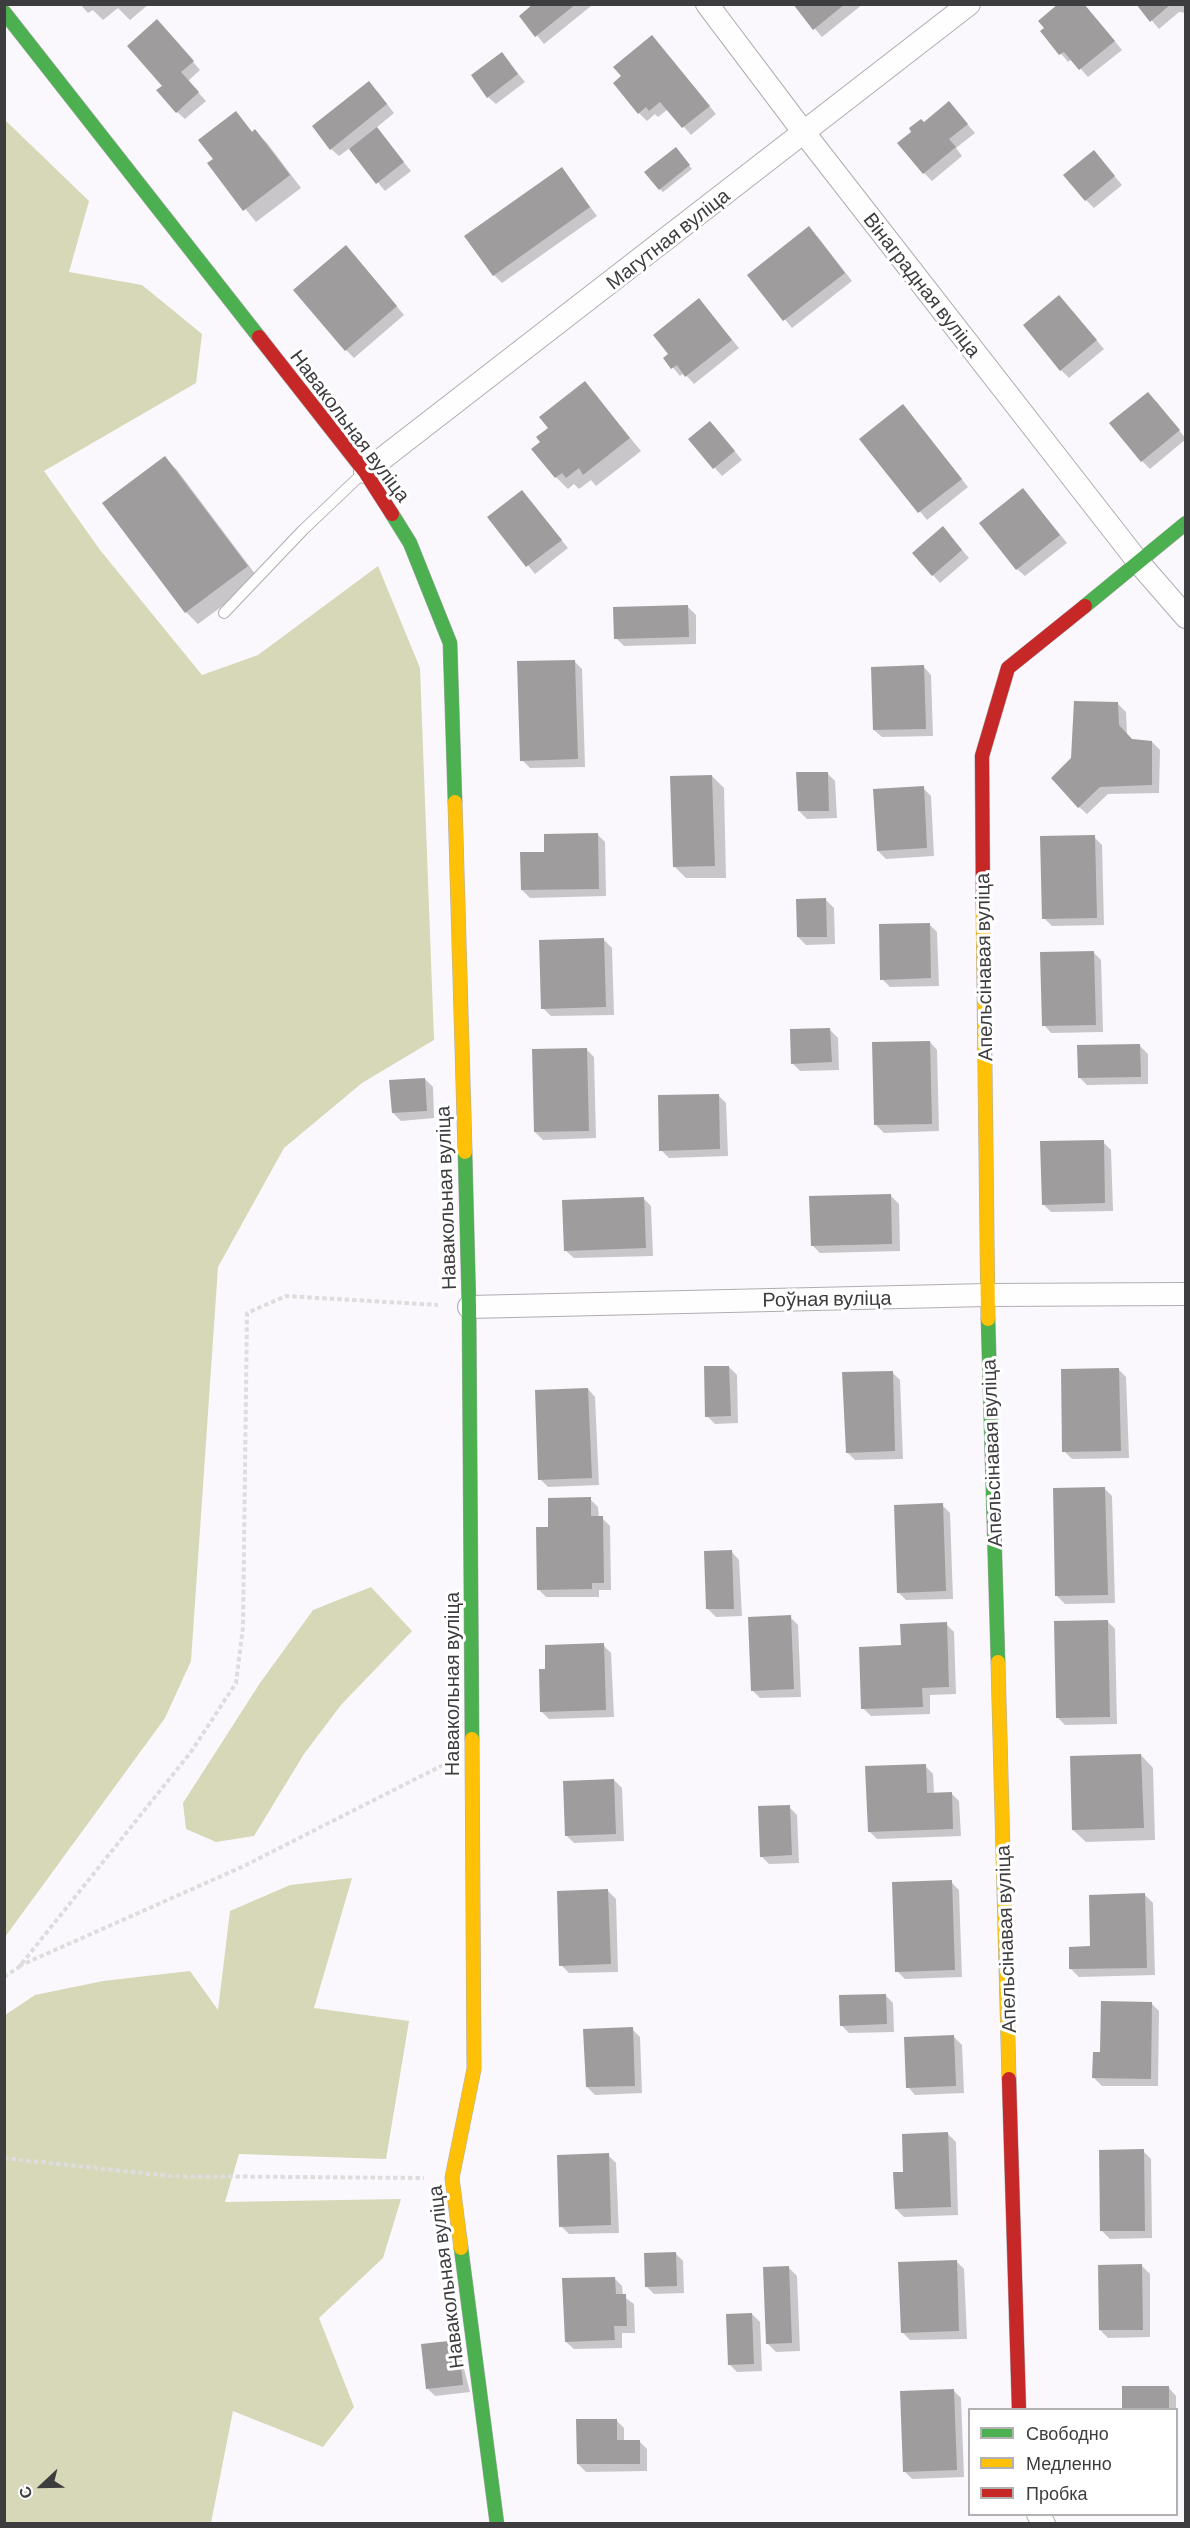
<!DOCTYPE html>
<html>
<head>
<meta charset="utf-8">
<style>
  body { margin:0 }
  #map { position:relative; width:1190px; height:2528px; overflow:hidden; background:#faf8fc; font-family:Barlow,sans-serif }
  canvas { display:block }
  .frame { position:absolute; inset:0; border:6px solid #3d3c3f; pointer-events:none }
  .legend { position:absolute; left:968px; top:2408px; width:210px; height:108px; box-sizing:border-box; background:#fff; border:2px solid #b1b1b2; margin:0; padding:8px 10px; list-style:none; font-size:18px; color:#3d3c3f }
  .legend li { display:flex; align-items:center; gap:12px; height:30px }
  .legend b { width:30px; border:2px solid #b1b1b2 }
  .north { position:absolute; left:12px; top:2456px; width:60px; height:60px; -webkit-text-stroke:4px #fff; paint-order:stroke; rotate:248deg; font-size:16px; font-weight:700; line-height:24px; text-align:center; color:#3d3c3f }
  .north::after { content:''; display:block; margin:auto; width:21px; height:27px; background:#3d3c3f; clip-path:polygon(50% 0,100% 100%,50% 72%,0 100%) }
</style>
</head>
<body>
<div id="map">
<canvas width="1190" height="2528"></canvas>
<div class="frame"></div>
<ul class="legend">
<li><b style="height:8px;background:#4caf50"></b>Свободно</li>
<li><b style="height:8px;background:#ffc107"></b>Медленно</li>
<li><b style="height:8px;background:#c62828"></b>Пробка</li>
</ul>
<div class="north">С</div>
</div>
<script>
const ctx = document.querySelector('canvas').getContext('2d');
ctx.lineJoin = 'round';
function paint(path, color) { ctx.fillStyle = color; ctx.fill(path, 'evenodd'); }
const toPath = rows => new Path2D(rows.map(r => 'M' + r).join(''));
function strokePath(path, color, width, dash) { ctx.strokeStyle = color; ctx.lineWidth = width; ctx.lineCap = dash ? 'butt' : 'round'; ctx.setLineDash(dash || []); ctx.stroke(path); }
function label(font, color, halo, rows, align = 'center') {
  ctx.font = font + ' Barlow,sans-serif'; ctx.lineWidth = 6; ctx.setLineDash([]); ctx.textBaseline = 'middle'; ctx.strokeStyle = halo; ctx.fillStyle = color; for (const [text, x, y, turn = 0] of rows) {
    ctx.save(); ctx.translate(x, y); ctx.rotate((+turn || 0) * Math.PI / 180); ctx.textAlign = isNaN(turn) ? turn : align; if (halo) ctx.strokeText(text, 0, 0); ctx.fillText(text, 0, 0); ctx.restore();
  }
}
paint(toPath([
  [5,120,89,201,69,272,142,285,202,334,196,383,44,471,100,550,202,675,258,655,378,566,420,668,434,1040,362,1083,284,1148,218,1267,191,1661,165,1718,5,1937],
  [371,1587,412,1631,341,1705,304,1754,254,1836,216,1842,186,1829,183,1803,260,1683,313,1610],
  [352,1878,314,2008,409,2021,386,2159,239,2154,225,2202,401,2199,383,2258,319,2318,354,2407,323,2447,233,2411,211,2523,5,2523,5,2015,35,1995,103,1981,190,1971,218,2010,230,1911,290,1885]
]), '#d7d8b8');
paint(toPath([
  [80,4,149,4,130,20,118,8,103,20,93,10,88,13],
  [535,4,590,4,591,6,544,44,521,16],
  [794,4,863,4,822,37],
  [1084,4,1122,50,1088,77,1072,59,1068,62,1042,31],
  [1138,4,1186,4,1186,13,1179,12,1159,29],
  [165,29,200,70,188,81,206,101,185,119,177,112,164,86],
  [659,45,716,114,691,135,668,109,658,117,655,114,647,121,639,113],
  [502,54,525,82,496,104,488,97],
  [377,91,394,113,376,128,411,171,385,191,350,148,339,156,331,149],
  [949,103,975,133,956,148,962,156,932,181,924,173,924,124],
  [236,113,253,133,255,131,267,143,301,188,256,222,209,164,215,159],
  [679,153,692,169,663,192,660,189],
  [1101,160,1122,185,1094,208,1086,200],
  [562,169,597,216,502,283,494,275],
  [817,236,852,281,792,328,749,275],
  [354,255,404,315,354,358,346,350],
  [699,300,739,348,694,384,684,373,680,376,665,358,670,354],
  [1067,305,1104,349,1069,378,1061,370],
  [585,383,641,451,596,486,591,480,579,489,574,484,568,489,556,477,542,442,550,428],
  [1156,401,1186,439,1150,469,1142,461],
  [910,414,968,487,927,520,861,439],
  [718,431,742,460,722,476,690,440],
  [165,458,177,470,259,579,198,624,186,612,104,503],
  [522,492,568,548,535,574,489,517],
  [1030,498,1067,543,1025,576,1017,569],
  [950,536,969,558,940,583,933,575],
  [688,607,696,615,696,644,624,646,616,638],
  [574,661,582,669,585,767,530,768,522,760],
  [924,667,931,675,933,736,882,737,874,730],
  [1118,704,1126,712,1127,735,1132,741,1152,742,1160,750,1159,793,1108,794,1087,814,1079,807,1073,758],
  [827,773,835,781,837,818,807,819,799,811],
  [712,776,724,788,726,878,686,878,674,866],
  [923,788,931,796,934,856,886,859,878,851],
  [597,834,605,842,606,896,530,898,522,890,545,853],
  [1094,837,1102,845,1104,925,1052,926,1044,918],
  [826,900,834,908,835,944,806,945,798,937],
  [929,924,937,932,939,986,890,987,882,979],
  [604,940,612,948,614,1015,551,1016,543,1008],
  [1093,952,1101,960,1103,1032,1051,1033,1044,1025],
  [830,1030,838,1038,839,1070,800,1071,792,1063],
  [930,1042,937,1050,939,1131,884,1133,876,1125],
  [1140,1046,1148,1054,1148,1084,1087,1085,1079,1077],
  [586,1049,594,1057,596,1138,543,1140,535,1132],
  [425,1079,433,1087,434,1118,401,1121,393,1113],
  [718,1095,726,1103,728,1156,669,1158,661,1150],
  [1103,1142,1111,1150,1113,1211,1051,1212,1043,1204],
  [891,1196,899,1204,900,1251,820,1253,812,1245],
  [643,1198,651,1206,653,1256,574,1258,566,1251],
  [729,1367,737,1375,738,1423,715,1424,707,1416],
  [1118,1369,1126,1377,1129,1458,1072,1459,1064,1451],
  [892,1372,900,1380,903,1459,855,1460,847,1452],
  [588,1389,595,1397,599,1485,548,1487,540,1479],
  [1104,1488,1112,1496,1115,1603,1065,1604,1057,1596],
  [590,1499,598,1507,599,1518,602,1518,610,1526,611,1590,599,1590,599,1597,546,1597,538,1589,549,1529],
  [942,1505,950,1513,953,1599,906,1600,898,1592],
  [732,1552,739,1560,742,1616,716,1617,708,1609],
  [790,1617,798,1625,801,1697,760,1698,752,1690],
  [1107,1621,1115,1629,1117,1724,1065,1725,1057,1717],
  [946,1624,954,1632,956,1694,930,1695,930,1714,871,1716,863,1708,903,1647],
  [603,1645,611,1653,614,1717,549,1719,541,1711,547,1670],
  [1141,1755,1153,1768,1155,1840,1086,1842,1073,1830],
  [925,1766,933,1774,934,1794,951,1793,959,1801,961,1836,877,1839,869,1831],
  [614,1780,622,1788,624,1841,574,1843,566,1835],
  [789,1807,797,1815,799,1863,769,1864,761,1856],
  [951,1882,959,1890,962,1977,905,1979,897,1971],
  [608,1891,616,1899,618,1972,569,1973,561,1965],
  [1145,1895,1153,1903,1155,1975,1079,1977,1071,1969],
  [885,1995,893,2003,894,2032,849,2033,841,2025],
  [1151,2003,1159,2011,1158,2086,1102,2086,1094,2078,1102,2053],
  [632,2029,640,2037,642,2093,595,2095,587,2087],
  [954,2037,962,2045,964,2093,915,2095,908,2087],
  [948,2134,956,2142,958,2215,904,2217,896,2209,905,2173],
  [1143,2151,1151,2159,1152,2238,1110,2239,1102,2231],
  [608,2155,616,2163,619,2233,569,2234,561,2226],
  [675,2253,683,2261,684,2293,654,2294,646,2286],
  [956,2261,964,2269,967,2339,910,2340,902,2332],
  [1142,2266,1150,2274,1150,2337,1108,2338,1100,2330],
  [789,2268,797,2276,800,2351,776,2352,768,2344],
  [614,2278,622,2286,623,2296,634,2304,635,2333,622,2333,622,2348,574,2349,566,2342],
  [752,2314,760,2322,762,2371,737,2372,729,2364],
  [457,2341,470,2392,435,2396,427,2388],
  [1169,2388,1176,2396,1176,2410,1123,2410],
  [953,2390,961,2398,964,2477,912,2479,904,2471],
  [616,2420,624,2428,624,2441,639,2441,647,2449,647,2471,586,2472,578,2464]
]), '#0003');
paint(toPath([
  [533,4,576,4,535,37,519,16],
  [793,4,845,4,813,30],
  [1058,4,1084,4,1115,41,1079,70,1064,52,1059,55,1040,31,1044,28,1038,21],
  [1136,4,1171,4,1150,22],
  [157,19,194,61,181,72,199,92,176,113,156,90,162,86,127,46],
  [652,35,710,106,682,128,660,102,649,111,646,107,638,114,613,83,621,76,613,67],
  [502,52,518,74,487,98,471,75],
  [369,81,387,104,330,150,312,126],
  [949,101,968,124,949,139,956,147,923,174,897,143,911,132,909,128,921,119,924,122],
  [236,111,252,132,255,129,290,175,243,211,207,163,213,159,198,140],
  [377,127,404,162,376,184,349,149],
  [676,147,690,165,659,190,644,172],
  [1094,150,1115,176,1085,201,1063,175],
  [562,167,590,207,493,276,464,236],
  [809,226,845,273,783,321,747,275],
  [346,245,397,306,345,351,293,290],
  [1059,295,1097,340,1060,371,1023,325],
  [699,298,732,340,685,377,677,365,671,369,663,358,668,354,653,335],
  [585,381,630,438,583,475,579,468,566,478,562,473,555,478,531,449,540,442,536,437,548,428,539,417],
  [1148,392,1180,430,1141,462,1109,423],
  [903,404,962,479,918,513,859,439],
  [710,421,735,451,713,469,688,439],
  [165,456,248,566,185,613,102,503],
  [1023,488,1060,535,1016,570,979,523],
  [522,490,562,540,526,567,487,517],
  [943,526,962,550,932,576,912,553],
  [688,605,689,637,614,639,613,607],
  [575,660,578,759,520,761,517,661],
  [924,665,926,729,873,730,871,667],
  [1074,701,1118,702,1119,725,1132,739,1152,741,1152,785,1100,787,1078,808,1051,778,1071,758],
  [796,772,828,772,829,811,798,811],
  [712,775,715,866,673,867,670,776],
  [924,786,927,848,877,851,873,789],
  [598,833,599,889,521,890,520,852,544,852,544,834],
  [1095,835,1097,918,1042,919,1040,836],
  [826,898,827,937,797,937,796,899],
  [930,923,931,978,880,980,879,924],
  [604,938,606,1007,541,1009,539,940],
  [1094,951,1096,1025,1042,1026,1040,952],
  [830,1028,832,1062,791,1064,790,1029],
  [930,1041,932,1124,874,1125,872,1042],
  [1140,1044,1141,1077,1078,1078,1077,1045],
  [587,1048,589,1131,534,1132,532,1049],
  [425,1078,427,1111,392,1113,389,1080],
  [719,1094,720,1149,659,1151,658,1095],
  [1104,1140,1105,1203,1042,1205,1040,1141],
  [891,1194,892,1244,811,1246,809,1196],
  [644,1197,646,1248,564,1251,562,1200],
  [704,1366,729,1366,731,1416,705,1417],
  [1119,1368,1121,1451,1062,1452,1061,1369],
  [893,1371,895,1451,846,1453,842,1372],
  [588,1388,592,1478,538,1480,535,1390],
  [1105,1487,1108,1595,1055,1596,1053,1488],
  [591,1497,591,1516,603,1516,604,1583,592,1583,592,1589,537,1590,536,1527,548,1527,548,1498],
  [943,1503,946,1591,897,1593,894,1505],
  [732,1550,734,1609,706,1609,704,1551],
  [791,1615,794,1689,751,1691,748,1617],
  [1108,1620,1110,1717,1056,1718,1054,1621],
  [947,1622,949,1687,922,1688,923,1707,861,1709,859,1647,901,1645,900,1624],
  [604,1643,606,1710,540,1712,539,1669,545,1669,545,1645],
  [1141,1754,1144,1828,1072,1830,1070,1756],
  [926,1764,927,1793,952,1792,953,1829,868,1832,865,1766],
  [614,1779,616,1834,565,1836,563,1781],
  [790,1805,792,1855,760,1857,758,1806],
  [952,1880,955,1970,895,1972,892,1882],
  [608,1889,611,1964,559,1966,557,1891],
  [1145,1893,1147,1968,1069,1969,1069,1947,1090,1946,1089,1895],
  [886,1994,887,2024,840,2026,839,1995],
  [1101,2001,1152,2002,1151,2079,1092,2078,1093,2052,1100,2052],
  [633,2027,635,2086,586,2087,583,2029],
  [954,2035,956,2086,906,2088,904,2037],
  [948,2132,951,2207,895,2209,893,2172,903,2172,902,2134],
  [1144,2149,1145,2231,1100,2231,1099,2150],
  [609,2153,611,2225,559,2227,557,2155],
  [676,2252,677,2286,645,2287,644,2253],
  [957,2260,959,2331,901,2333,898,2262],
  [1142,2264,1143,2330,1099,2330,1098,2265],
  [789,2266,792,2343,766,2344,763,2267],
  [615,2277,616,2294,626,2294,627,2326,614,2326,615,2340,565,2342,562,2278],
  [752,2313,754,2364,728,2365,726,2314],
  [458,2340,463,2385,426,2389,421,2344],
  [1122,2386,1169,2386,1169,2410,1122,2410],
  [954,2389,957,2470,903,2472,900,2391],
  [576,2419,617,2419,617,2440,640,2440,640,2464,577,2464]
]), '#9e9c9c');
const lane = toPath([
  [224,613,303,530,362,474]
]);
const street = toPath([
  [707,4,805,134,1139,563,1186,617],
  [365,472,969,4],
  [469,1307,987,1295,1186,1294],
  [1038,2514,1044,2524]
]);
const fast = toPath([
  [4,12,259,337],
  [392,514,410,543,450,643,455,802],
  [1085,606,1186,523],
  [465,1152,469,1307,472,1739],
  [988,1319,998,1662],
  [461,2248,497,2524]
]);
const slow = toPath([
  [455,802,465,1152],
  [983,903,988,1319],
  [998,1662,1009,2079],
  [461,2248,452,2178,474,2069,472,1739]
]);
const jam = toPath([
  [259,337,365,472,392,514],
  [983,903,982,756,1008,668,1085,606],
  [1009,2079,1019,2410]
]);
strokePath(lane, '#aeadb0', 12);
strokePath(street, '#aeadb0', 24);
strokePath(fast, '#aeadb0', 15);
strokePath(slow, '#aeadb0', 15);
strokePath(jam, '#aeadb0', 15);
strokePath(toPath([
  [19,1966,244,1866,443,1765],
  [4,1977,19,1967,191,1752,236,1683,243,1627,247,1313,286,1296,438,1305],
  [4,2158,169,2176,424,2178]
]), '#ddd', 4, [4.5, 3]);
strokePath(lane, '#fefeff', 10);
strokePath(street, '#fefeff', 22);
strokePath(fast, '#4caf50', 14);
strokePath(slow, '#ffc107', 14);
strokePath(jam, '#c62828', 14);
label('20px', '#3d3c3f', '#fff', [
  ["Магутная вуліца",668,239,-38],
  ["Вінаградная вуліца",922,285,52],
  ["Навакольная вуліца",350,426,53],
  ["Апельсінавая вуліца",984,967,-91],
  ["Навакольная вуліца",446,1198,-92],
  ["Роўная вуліца",827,1299,-1],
  ["Апельсінавая вуліца",992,1453,-92],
  ["Навакольная вуліца",452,1684,-90],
  ["Апельсінавая вуліца",1006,1939,-92],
  ["Навакольная вуліца",446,2277,-97]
]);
</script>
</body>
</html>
